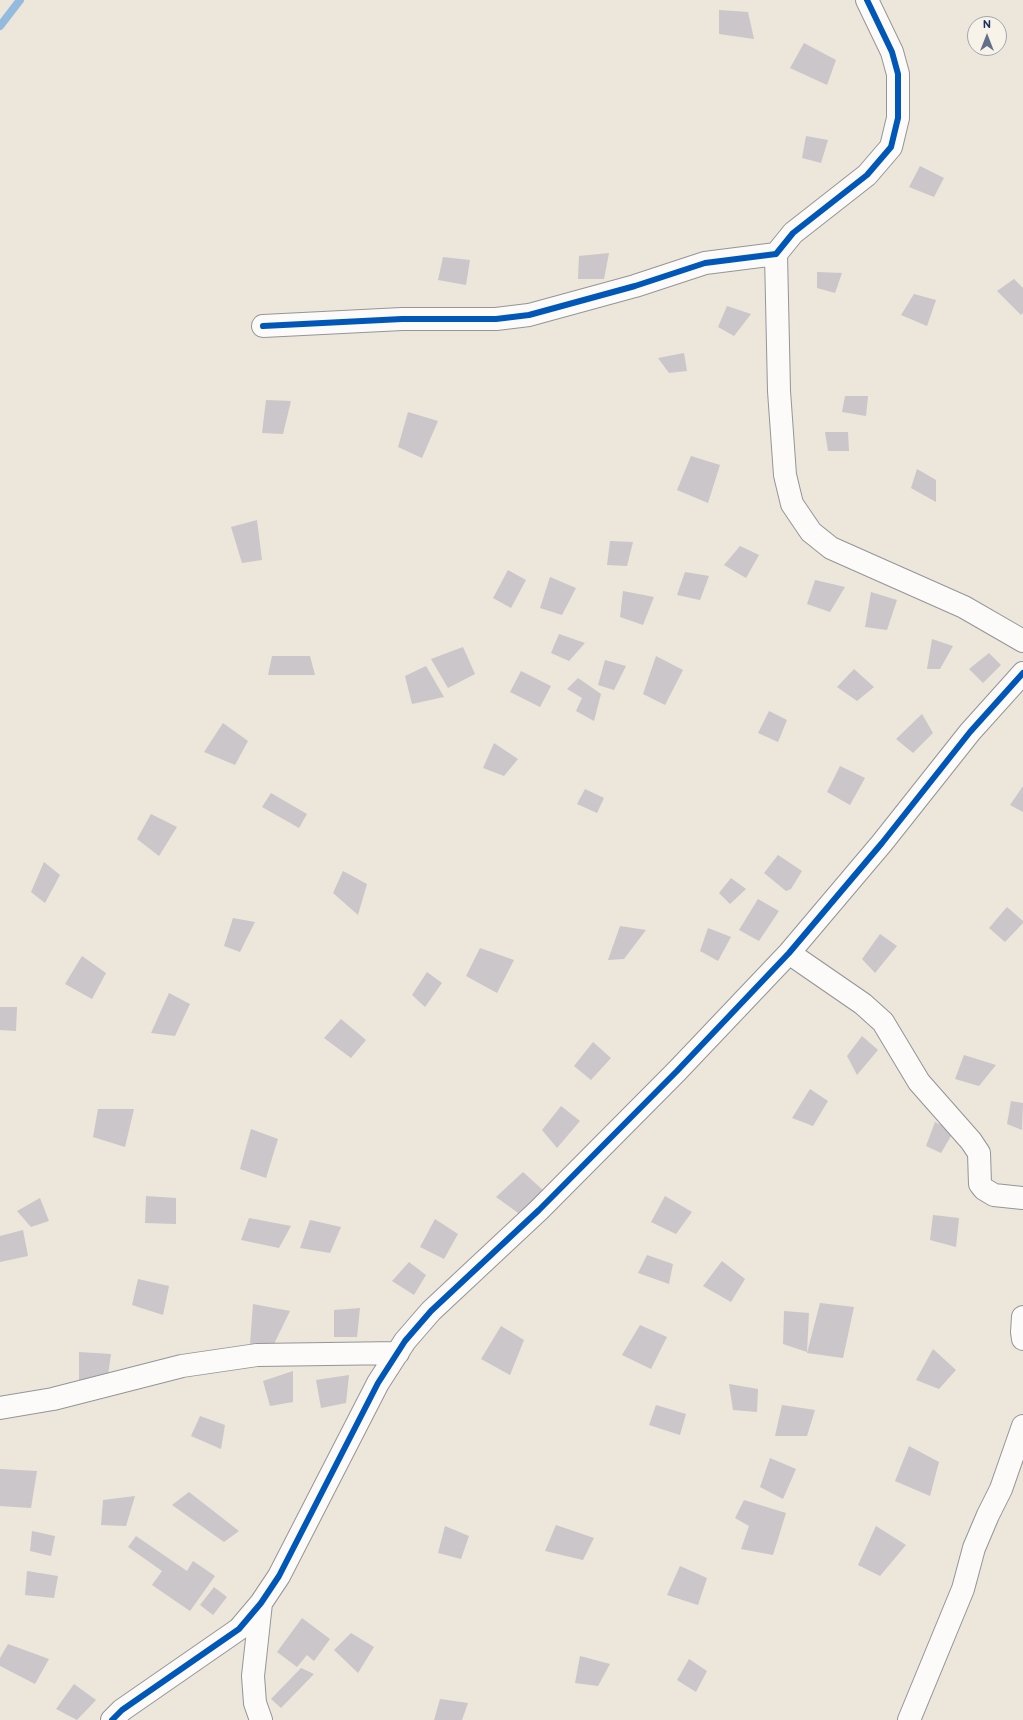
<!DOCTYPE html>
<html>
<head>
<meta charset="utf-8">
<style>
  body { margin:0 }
  #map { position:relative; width:1023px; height:1720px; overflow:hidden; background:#ece6db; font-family:"Balsamiq Sans",sans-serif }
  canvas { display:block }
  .north { position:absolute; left:967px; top:16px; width:40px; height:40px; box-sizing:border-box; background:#f7f3e8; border:1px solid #9fa5b1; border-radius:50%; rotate:0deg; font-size:11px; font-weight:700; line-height:16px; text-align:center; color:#1b2f5e }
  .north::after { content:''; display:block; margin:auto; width:14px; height:18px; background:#646f8a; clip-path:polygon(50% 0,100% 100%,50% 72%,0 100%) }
</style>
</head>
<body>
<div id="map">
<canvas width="1023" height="1720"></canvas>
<div class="north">N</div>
</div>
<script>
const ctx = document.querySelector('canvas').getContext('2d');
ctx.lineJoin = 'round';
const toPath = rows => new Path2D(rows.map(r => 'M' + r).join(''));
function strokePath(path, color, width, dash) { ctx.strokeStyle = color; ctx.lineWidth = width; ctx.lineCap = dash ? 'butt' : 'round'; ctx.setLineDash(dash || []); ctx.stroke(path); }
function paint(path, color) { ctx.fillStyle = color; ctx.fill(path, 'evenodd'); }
strokePath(toPath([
  [0,26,20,0]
]), '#94bbde', 8);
paint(toPath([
  [719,10,748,12,754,39,719,34],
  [804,43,836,60,827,85,790,68],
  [806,136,828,140,821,163,802,158],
  [920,166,944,178,934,197,909,187],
  [609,253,604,279,578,279,579,256],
  [443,257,470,260,466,285,438,280],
  [817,272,842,273,835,293,817,288],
  [1014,279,1023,288,1023,313,1021,315,997,291],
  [914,294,936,300,927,326,901,315],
  [727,306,751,314,734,336,718,327],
  [684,353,687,371,669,373,658,358],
  [845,396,868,396,866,416,842,412],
  [266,400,291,401,283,434,262,433],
  [408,412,438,421,422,458,398,447],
  [825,432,848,432,849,451,828,451],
  [691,456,720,465,708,503,677,490],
  [917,469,936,480,936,502,911,488],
  [257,520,262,560,242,563,231,527],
  [610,541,633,542,627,566,607,565],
  [740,546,759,555,746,578,724,565],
  [508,570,526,580,511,608,493,598],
  [685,572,709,576,700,600,677,595],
  [550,577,576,588,562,615,540,608],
  [815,580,845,587,830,612,807,604],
  [623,591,654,597,643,625,620,617],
  [871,592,897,600,887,630,865,627],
  [559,634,585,643,569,661,551,653],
  [932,639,953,646,940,669,927,669],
  [463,647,475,674,448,688,431,659],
  [989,653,1001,665,983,683,969,669],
  [272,656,310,656,315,675,268,675],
  [656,656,683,670,665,705,643,694],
  [605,660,626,666,614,690,598,685],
  [426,666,444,697,412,704,405,676],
  [854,669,874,687,857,701,837,687],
  [521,671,551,686,540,707,510,692],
  [578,678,601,694,594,721,576,711,582,698,567,689],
  [769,711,787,720,778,742,758,733],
  [922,714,933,733,913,753,896,739],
  [223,723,248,741,235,765,204,752],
  [494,743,518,759,504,776,483,768],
  [840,766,865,778,850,805,827,792],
  [1023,786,1023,812,1010,805],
  [585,789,604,798,597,813,577,804],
  [271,793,307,814,299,828,262,807],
  [151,814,177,827,159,856,137,839],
  [778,855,802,871,791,889,786,891,764,873],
  [44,862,60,875,45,903,31,892],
  [343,871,367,884,358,915,333,893],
  [731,878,746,889,730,904,719,893],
  [758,899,779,911,759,941,739,930],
  [1007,907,1023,921,1023,923,1005,942,989,928],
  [233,918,255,922,240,952,224,946],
  [620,926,646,930,624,959,608,960],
  [708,928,731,937,718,961,700,951],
  [880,934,897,946,875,973,862,959],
  [480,948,514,960,497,993,466,976],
  [82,956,106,973,92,999,65,984],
  [427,972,442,983,425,1007,412,995],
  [169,993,190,1004,175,1036,151,1033],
  [0,1007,17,1007,16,1031,0,1030],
  [341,1019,366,1040,351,1058,324,1038],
  [862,1036,878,1050,857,1075,847,1056],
  [593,1042,611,1058,591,1080,574,1066],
  [964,1055,996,1065,979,1086,955,1079],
  [810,1089,828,1101,813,1126,792,1118],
  [1011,1101,1023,1103,1022,1130,1007,1124],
  [561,1106,580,1121,557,1148,542,1130],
  [98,1109,134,1109,125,1147,93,1137],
  [935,1122,954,1131,941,1153,926,1146],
  [251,1129,278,1139,266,1178,240,1169],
  [523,1172,544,1191,521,1215,496,1197],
  [146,1196,176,1198,176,1224,145,1223],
  [665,1196,692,1212,676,1234,651,1222],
  [40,1198,49,1221,31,1227,17,1211],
  [933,1215,959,1218,956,1247,930,1240],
  [249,1218,291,1226,279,1248,241,1240],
  [435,1219,458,1234,444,1259,420,1247],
  [310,1220,341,1227,330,1253,300,1248],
  [23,1230,28,1256,0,1262,0,1236],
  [647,1255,673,1264,669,1284,638,1273],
  [722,1261,745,1279,731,1302,703,1286],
  [409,1262,426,1275,414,1295,392,1281],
  [138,1279,169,1286,163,1315,132,1305],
  [820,1303,854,1307,843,1358,807,1353],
  [253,1304,290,1311,274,1344,250,1344],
  [360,1308,357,1337,334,1337,334,1310],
  [784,1311,809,1313,807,1352,783,1344],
  [640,1325,667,1337,651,1369,622,1355],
  [501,1326,524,1340,510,1375,481,1359],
  [933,1349,956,1370,939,1389,916,1380],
  [79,1352,111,1354,107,1382,79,1384],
  [293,1371,293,1402,270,1406,263,1381],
  [349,1375,346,1403,321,1408,316,1380],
  [729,1384,758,1389,757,1412,733,1410],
  [656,1405,686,1414,680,1435,649,1425],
  [782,1405,815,1410,807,1436,775,1436],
  [200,1416,225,1425,221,1449,191,1436],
  [909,1446,939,1462,930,1496,895,1481],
  [770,1458,796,1469,783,1499,760,1487],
  [0,1469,37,1471,31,1508,0,1506],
  [189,1492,239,1531,224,1542,172,1505],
  [135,1496,126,1526,101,1525,103,1500],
  [744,1500,786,1513,773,1555,741,1549,749,1526,735,1518],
  [556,1525,594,1538,583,1560,545,1551],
  [445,1526,469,1536,461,1559,438,1553],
  [876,1526,906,1545,880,1576,858,1565],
  [32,1531,55,1536,51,1556,30,1551],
  [136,1536,187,1571,193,1561,215,1576,190,1611,152,1585,162,1571,128,1547],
  [680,1566,707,1578,698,1605,667,1595],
  [27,1571,58,1576,54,1598,25,1595],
  [214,1587,227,1597,213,1615,200,1605],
  [302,1618,330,1639,314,1661,307,1655,297,1667,277,1652],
  [351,1633,374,1647,358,1673,334,1650],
  [8,1644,49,1659,35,1684,0,1666,0,1658],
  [580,1656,610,1664,598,1686,575,1683],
  [689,1659,707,1671,696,1692,677,1680],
  [301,1668,314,1674,281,1708,271,1699],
  [74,1684,96,1700,77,1720,56,1709],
  [440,1699,468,1703,462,1720,434,1720]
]), '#cbc6c9');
const street = toPath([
  [776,254,779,391,785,475,792,504,811,532,831,548,964,607,1023,641],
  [263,326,402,319,496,319,529,315,635,286,705,263,776,254,793,233,867,175,891,147,898,118,898,74,892,52,867,0],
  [789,953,863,1004,883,1022,919,1082,971,1141,979,1153,980,1184,984,1189,994,1195,1023,1198],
  [1023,1317,1022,1332,1023,1339],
  [0,1408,53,1399,182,1366,257,1355,398,1353],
  [261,1603,253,1676,255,1703,261,1720],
  [112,1720,122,1710,239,1629,261,1603,279,1576,378,1383,405,1341,431,1311,539,1210,677,1071,789,953,882,843,970,732,1023,673],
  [909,1720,963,1589,974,1548,988,1515,1001,1489,1023,1426]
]);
strokePath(street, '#949597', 24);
strokePath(street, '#fcfbfa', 22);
strokePath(toPath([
  [263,326,402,319,496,319,529,315,635,286,705,263,776,254,793,233,867,175,891,147,898,118,898,74,892,52,867,0],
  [112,1720,122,1710,239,1629,261,1603,279,1576,378,1383,405,1341,431,1311,539,1210,677,1071,789,953,882,843,970,732,1023,673]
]), '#0057b8', 6);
</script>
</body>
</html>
